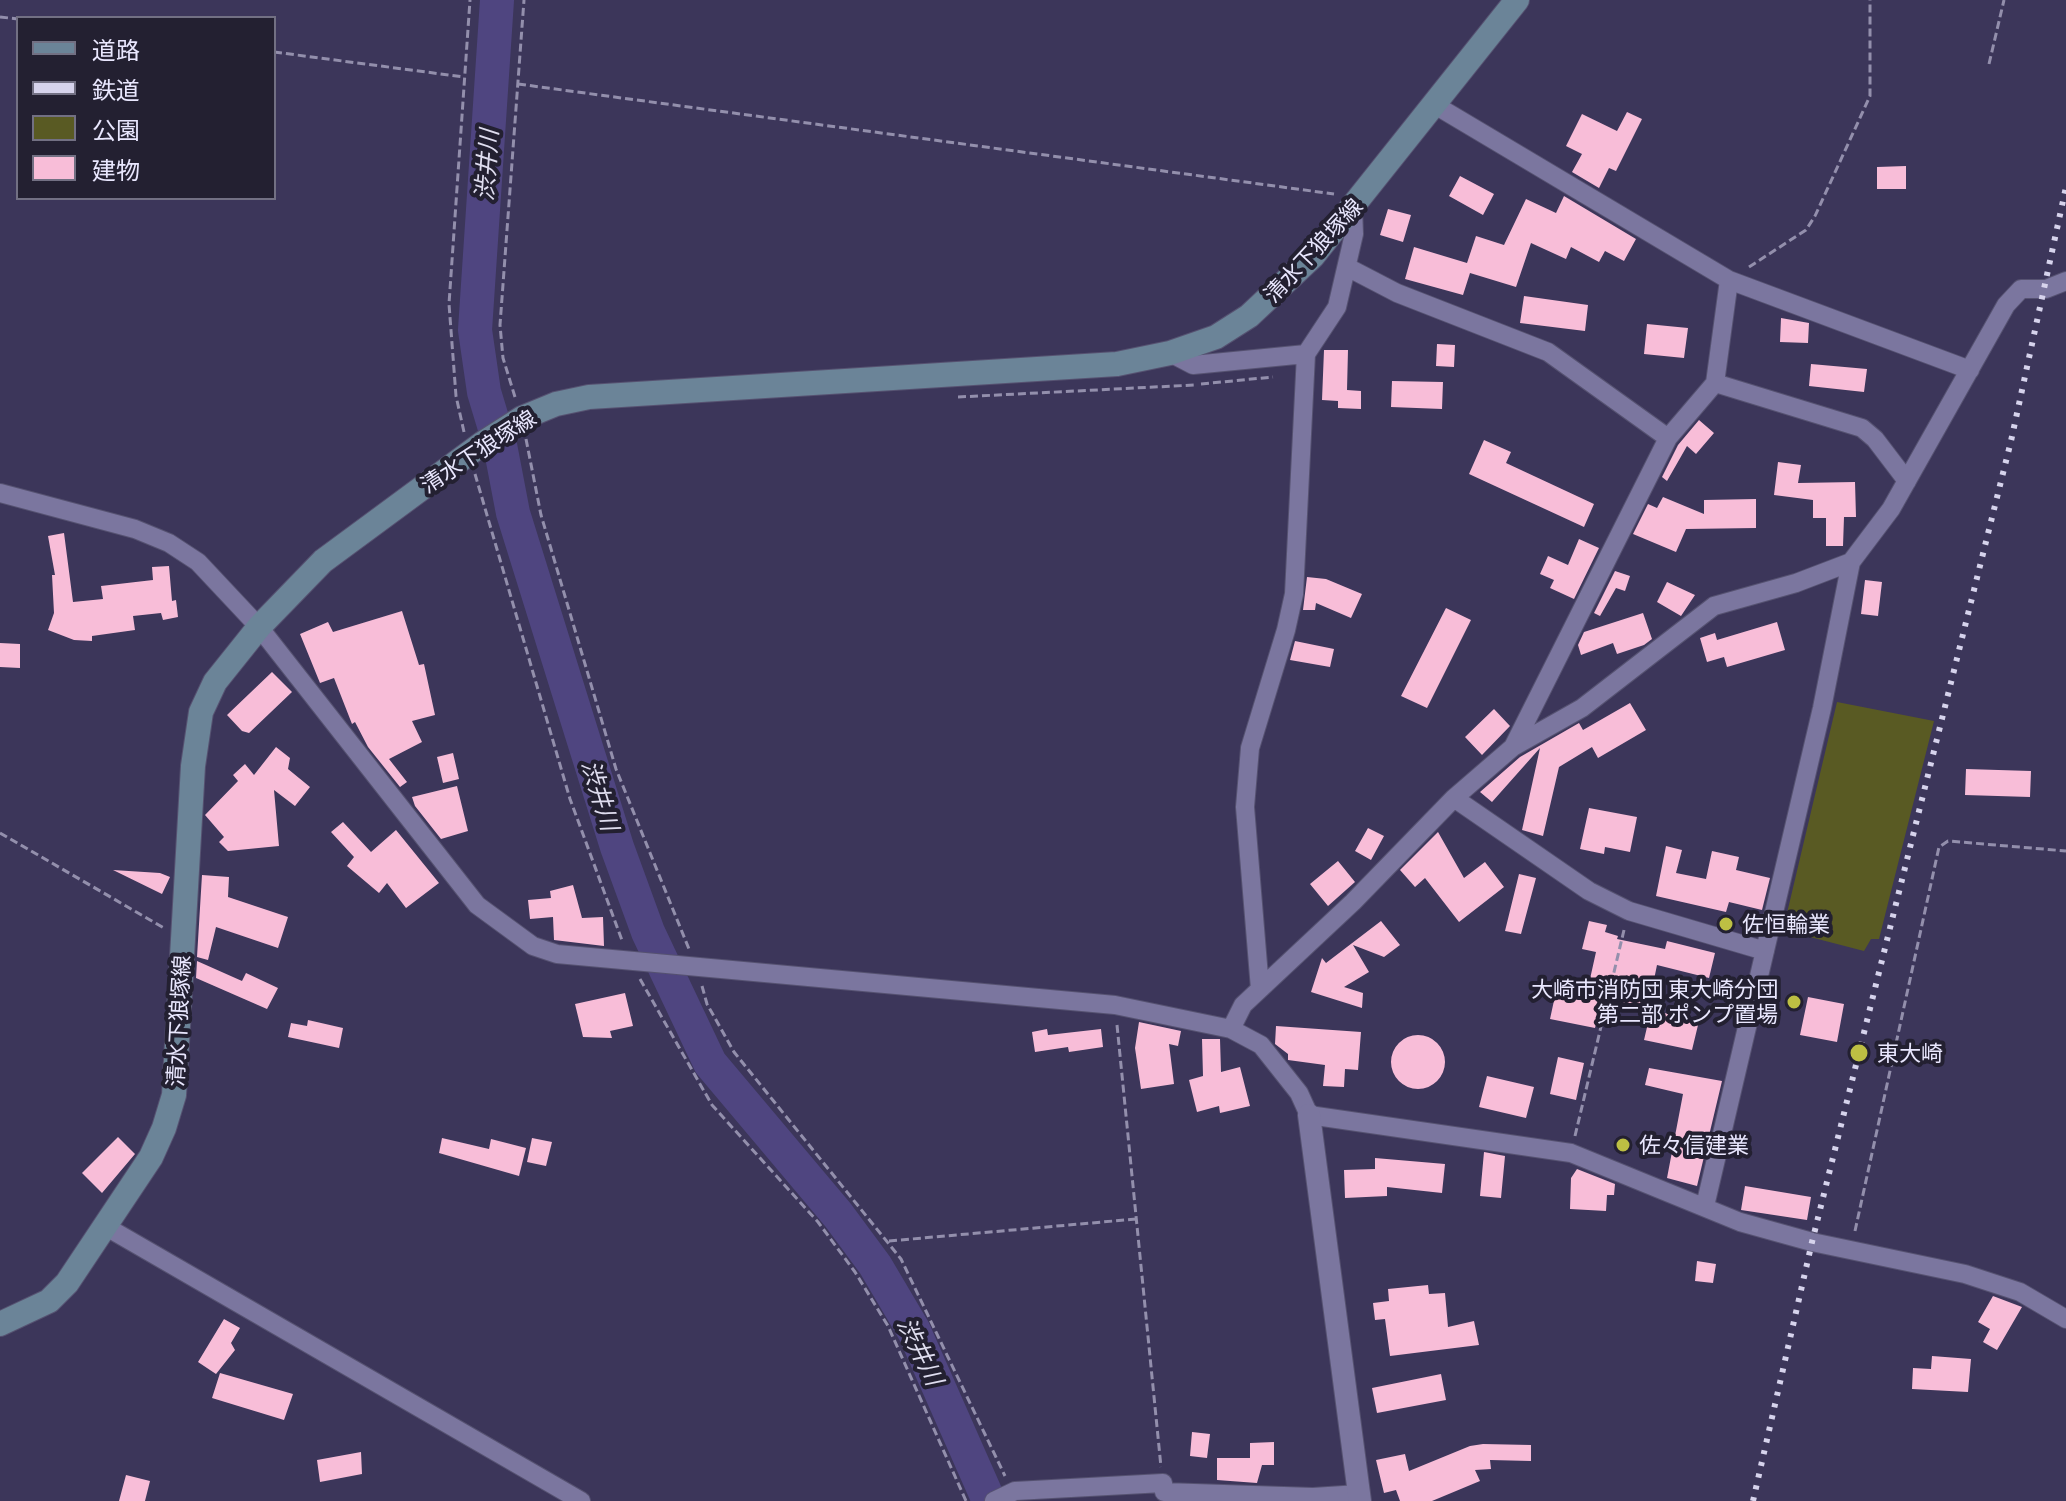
<!DOCTYPE html>
<html>
<head>
<meta charset="utf-8">
<style>
  body { margin:0 }
  #map { position:relative; width:2066px; height:1501px; overflow:hidden; background:#3c365a; font-family:Georgia,"Noto Sans JP",serif }
  canvas { display:block }
  .legend { position:absolute; left:16px; top:16px; width:260px; height:184px; box-sizing:border-box; background:#232031; border:2px solid #727083; margin:0; padding:10px 14px; list-style:none; font-size:24px; color:#e9e7fe }
  .legend li { display:flex; align-items:center; gap:16px; height:40px }
  .legend b { width:40px; border:2px solid #727083 }
</style>
</head>
<body>
<div id="map">
<canvas width="2066" height="1501"></canvas>
<ul class="legend">
<li><b style="height:10px;background:#6b8498"></b>道路</li>
<li><b style="height:10px;background:#d6d3ec"></b>鉄道</li>
<li><b style="height:22px;background:#595a23"></b>公園</li>
<li><b style="height:22px;background:#f8bdd8"></b>建物</li>
</ul>
</div>
<script>
const ctx = document.querySelector('canvas').getContext('2d');
ctx.lineJoin = 'round';
function paint(path, color) { ctx.fillStyle = color; ctx.fill(path, 'evenodd'); }
const toPath = rows => new Path2D(rows.map(r => 'M' + r).join(''));
function strokePath(path, color, width, dash) { ctx.strokeStyle = color; ctx.lineWidth = width; ctx.lineCap = dash ? 'butt' : 'round'; ctx.setLineDash(dash || []); ctx.stroke(path); }
function label(font, color, halo, rows, align = 'center') {
  ctx.font = font + ' Georgia,"Noto Sans JP",serif'; ctx.lineWidth = 8; ctx.setLineDash([]); ctx.textBaseline = 'middle'; ctx.strokeStyle = halo; ctx.fillStyle = color; for (const [text, x, y, turn = 0] of rows) {
    ctx.save(); ctx.translate(x, y); ctx.rotate((+turn || 0) * Math.PI / 180); ctx.textAlign = isNaN(turn) ? turn : align; if (halo) ctx.strokeText(text, 0, 0); ctx.fillText(text, 0, 0); ctx.restore();
  }
}
paint(toPath([
  [1837,702,1934,721,1879,939,1871,939,1864,951,1783,930]
]), '#595a23');
strokePath(toPath([
  [497,0,475,330,484,392,500,445,513,513,617,847,648,932,710,1063,838,1215,875,1265,914,1331,989,1501]
]), '#4f4580', 34);
paint(toPath([
  [1627,112,1642,119,1616,171,1609,168,1599,188,1572,172,1582,154,1566,146,1582,114,1617,131],
  [1906,166,1906,189,1877,189,1877,167],
  [1460,176,1494,194,1483,215,1449,196],
  [1564,196,1636,239,1624,261,1605,251,1599,262,1571,247,1566,259,1531,243,1516,287,1470,273,1463,295,1405,279,1414,247,1467,263,1476,236,1504,245,1526,199,1556,213],
  [1388,209,1411,215,1403,242,1380,235],
  [1524,296,1588,305,1585,331,1520,323],
  [1781,318,1809,323,1808,343,1780,342],
  [1647,324,1688,328,1684,358,1644,354],
  [1437,344,1455,345,1454,367,1436,366],
  [1324,350,1348,350,1347,390,1361,391,1361,409,1338,408,1338,401,1322,400],
  [1811,364,1867,369,1864,392,1809,386],
  [1392,381,1443,382,1442,409,1391,407],
  [1699,420,1714,433,1696,454,1687,446,1667,481,1662,477,1678,445],
  [1484,440,1511,452,1506,463,1594,504,1584,527,1469,474],
  [1778,462,1801,465,1798,483,1855,482,1856,517,1844,517,1843,546,1826,546,1826,518,1813,518,1813,500,1774,495],
  [1663,497,1704,514,1704,500,1756,499,1756,528,1686,529,1676,552,1633,534,1648,504,1657,508],
  [64,533,73,602,103,599,101,586,153,580,152,567,169,566,172,601,176,600,178,617,163,620,161,613,133,616,135,630,92,636,92,641,74,640,48,630,54,613,52,575,55,575,48,536],
  [1579,539,1599,548,1574,599,1550,588,1554,580,1540,574,1548,556,1568,565],
  [1615,571,1630,576,1625,591,1616,588,1600,616,1594,613],
  [1307,577,1326,579,1362,594,1351,618,1316,603,1315,610,1303,610],
  [1865,580,1882,582,1878,616,1861,614],
  [1667,582,1695,595,1681,616,1657,602],
  [1446,608,1471,620,1427,708,1401,696],
  [402,611,419,665,424,664,435,715,412,721,422,742,389,759,407,782,400,787,368,747,355,722,352,724,334,678,320,683,300,634,328,622,333,632],
  [1643,613,1652,639,1644,645,1617,654,1613,643,1581,655,1578,645,1584,632],
  [1777,622,1785,650,1727,667,1724,657,1707,662,1700,638,1715,633,1717,640],
  [1295,641,1334,649,1330,667,1290,660],
  [0,643,20,644,20,668,0,667],
  [272,672,292,692,249,733,242,731,227,715],
  [1630,703,1646,730,1598,758,1592,747,1559,767,1543,836,1522,830,1540,748,1492,802,1480,792,1520,757,1579,723,1583,730],
  [1494,709,1510,726,1482,755,1465,737],
  [276,747,290,758,288,769,310,787,295,806,274,790,279,846,228,851,219,842,224,837,205,815,238,781,233,775,245,764,254,775],
  [453,753,459,779,443,783,437,757],
  [1966,769,2031,771,2030,797,1965,795],
  [457,786,468,831,441,839,415,806,412,797],
  [1589,808,1637,817,1630,852,1605,847,1604,854,1580,849],
  [343,822,371,852,396,830,439,883,406,908,387,883,379,893,347,866,354,857,331,832],
  [1368,828,1384,836,1371,860,1355,851],
  [1438,832,1464,878,1485,862,1504,887,1459,922,1425,878,1415,887,1400,870],
  [1666,846,1682,850,1676,873,1706,879,1712,851,1739,857,1736,870,1770,878,1762,910,1729,902,1726,912,1656,896],
  [1338,861,1355,882,1328,906,1310,884],
  [113,870,160,873,170,877,162,894],
  [1519,874,1536,878,1521,934,1505,931],
  [202,875,229,877,228,897,288,917,278,948,216,927,208,960,197,957],
  [573,885,582,918,603,917,604,946,554,940,553,917,530,919,528,900,551,898,550,891],
  [1381,921,1400,945,1384,957,1353,945,1369,972,1344,987,1363,993,1362,1008,1311,992,1322,958,1326,963],
  [1589,921,1607,925,1605,932,1618,936,1617,939,1665,949,1667,941,1715,953,1709,978,1657,965,1648,1009,1602,999,1595,1028,1550,1019,1558,982,1588,988,1596,952,1582,949],
  [197,961,242,981,246,973,278,988,267,1009,196,978],
  [625,993,633,1026,610,1031,612,1038,583,1037,575,1004],
  [1808,997,1844,1004,1837,1042,1800,1035],
  [1651,1010,1699,1021,1692,1050,1644,1040],
  [308,1020,343,1028,339,1048,288,1037,291,1023,307,1026],
  [1139,1022,1181,1031,1178,1046,1169,1044,1174,1084,1141,1089,1135,1048],
  [1276,1026,1361,1032,1358,1070,1345,1069,1344,1087,1323,1086,1325,1065,1288,1060,1288,1054,1275,1044],
  [1047,1029,1048,1035,1101,1029,1103,1047,1069,1052,1068,1047,1035,1052,1032,1032],
  '1391 1062a27 27 0 1 1 54 0a27 27 0 1 1-54 0Z',
  [1202,1039,1220,1039,1221,1072,1240,1067,1250,1106,1220,1113,1219,1106,1197,1112,1189,1080,1203,1076],
  [1558,1057,1584,1063,1576,1100,1550,1094],
  [1649,1068,1722,1081,1697,1186,1667,1178,1683,1094,1645,1085],
  [1487,1076,1534,1087,1526,1118,1479,1107],
  [118,1137,135,1154,102,1193,82,1173],
  [442,1138,489,1149,491,1139,526,1148,519,1176,439,1153],
  [532,1138,552,1142,546,1166,527,1162],
  [1484,1152,1505,1156,1501,1198,1480,1196],
  [1375,1158,1445,1164,1442,1193,1387,1187,1387,1196,1345,1198,1344,1170,1375,1169],
  [1577,1169,1615,1184,1614,1195,1607,1195,1606,1211,1570,1209,1571,1178],
  [1745,1186,1811,1197,1807,1220,1741,1210],
  [1697,1261,1716,1264,1713,1283,1695,1281],
  [1428,1285,1429,1294,1445,1293,1448,1327,1474,1321,1479,1345,1390,1356,1385,1319,1375,1320,1373,1303,1389,1301,1388,1289],
  [1993,1296,2022,1307,1997,1350,1983,1342,1990,1329,1978,1322],
  [224,1319,240,1328,231,1343,235,1350,216,1374,198,1362],
  [1932,1356,1971,1359,1968,1392,1912,1389,1913,1368,1931,1369],
  [220,1373,293,1394,284,1420,212,1398],
  [1441,1374,1446,1400,1377,1413,1372,1388],
  [1192,1432,1210,1434,1207,1458,1190,1456],
  [1274,1442,1274,1465,1262,1465,1257,1483,1217,1480,1217,1458,1250,1458,1250,1443],
  [1483,1444,1531,1445,1531,1461,1490,1460,1491,1469,1475,1470,1480,1481,1432,1501,1400,1501,1396,1490,1384,1493,1376,1460,1405,1454,1409,1471,1470,1446],
  [361,1452,362,1474,320,1482,317,1460],
  [126,1475,150,1481,145,1501,119,1501]
]), '#f8bdd8');
const minor = toPath([
  [1435,105,1729,280,1970,370],
  [1347,267,1397,293,1548,352,1668,438,1715,383,1862,428,1875,439,1907,481],
  [1170,353,1193,365,1306,354,1294,594,1286,630,1250,748,1245,807,1260,989],
  [1306,354,1337,307,1354,234,1353,208],
  [1715,383,1729,280],
  [0,493,135,529,169,543,198,562,259,627,477,905,533,946,557,954,1115,1005,1231,1029,1261,1045,1299,1093,1309,1115,1571,1153,1740,1222,1812,1242,1965,1274,2020,1292,2066,1319],
  [1513,747,1668,438],
  [1454,798,1589,891,1629,911,1765,951],
  [1231,1029,1243,1005,1353,902,1454,798,1513,747,1582,708,1714,606,1796,583,1851,562],
  [1705,1206,1822,708,1851,562,1891,509,2006,305,2021,289,2046,289,2066,281],
  [103,1225,581,1501],
  [994,1501,1015,1491,1163,1483,1164,1492,1313,1497,1359,1494]
]);
const tertiary = toPath([
  [1309,1115,1360,1501]
]);
const secondary = toPath([
  [0,1324,49,1301,67,1283,151,1157,164,1128,174,1095,193,766,201,712,215,682,259,627,323,561,483,443,522,418,556,404,589,397,1117,364,1170,353,1216,337,1249,316,1313,256,1517,0]
]);
strokePath(minor, '#565271', 20);
strokePath(tertiary, '#565271', 24);
strokePath(secondary, '#565271', 26);
strokePath(toPath([
  [0,17,18,19],
  [274,52,464,77],
  [1989,64,2004,0],
  [518,84,1334,194],
  [1749,267,1806,230,1815,216,1870,96,1870,0],
  [1201,384,1273,377],
  [515,397,503,358,500,325,524,0],
  [958,397,1194,385],
  [464,432,456,396,449,304,470,0],
  [526,439,541,515,616,769,689,949],
  [475,474,570,799,623,943],
  [0,833,164,928],
  [640,979,712,1105,818,1222,855,1272,888,1326,966,1501],
  [702,986,707,1004,734,1052,901,1259,1005,1476],
  [1117,1025,1161,1467],
  [1575,1136,1624,930],
  [1855,1231,1939,847,1948,841,2066,851],
  [889,1241,1136,1219]
]), '#938fac', 3, [8, 4]);
strokePath(minor, '#7b769f', 18);
strokePath(tertiary, '#7b769f', 22);
strokePath(secondary, '#6b8498', 24);
strokePath(toPath([
  [1753,1501,1812,1242,2011,441,2066,187]
]), '#d6d3ec', 6, [4, 8]);
for (const [x, y, r, color] of [
  [1726,924,8,"#bdbf43"],
  [1794,1002,8,"#bdbf43"],
  [1859,1053,10,"#bdbf43"],
  [1623,1145,8,"#bdbf43"]
]) { const dot = new Path2D(); dot.arc(x, y, r, 0, 2 * Math.PI); ctx.fillStyle = color; ctx.fill(dot); strokePath(dot, '#232031', 3); }
label('22px', '#e9e7fe', '#232031', [
  ["清水下狼塚線",1313,250,-47],
  ["清水下狼塚線",478,451,-33],
  ["清水下狼塚線",178,1021,-87]
]);
label('22px', '#e9e7fe', '#232031', [
  ["佐恒輪業",1742,924],
  ["大崎市消防団 東大崎分団",1778,989,"right"],
  ["第二部 ポンプ置場",1778,1014,"right"],
  ["東大崎",1877,1053],
  ["佐々信建業",1639,1145]
], 'left');
label('italic 24px', '#dfddef', '#232031', [
  ["渋井川",486,165,-86],
  ["渋井川",601,795,73],
  ["渋井川",921,1351,64]
]);
</script>
</body>
</html>
